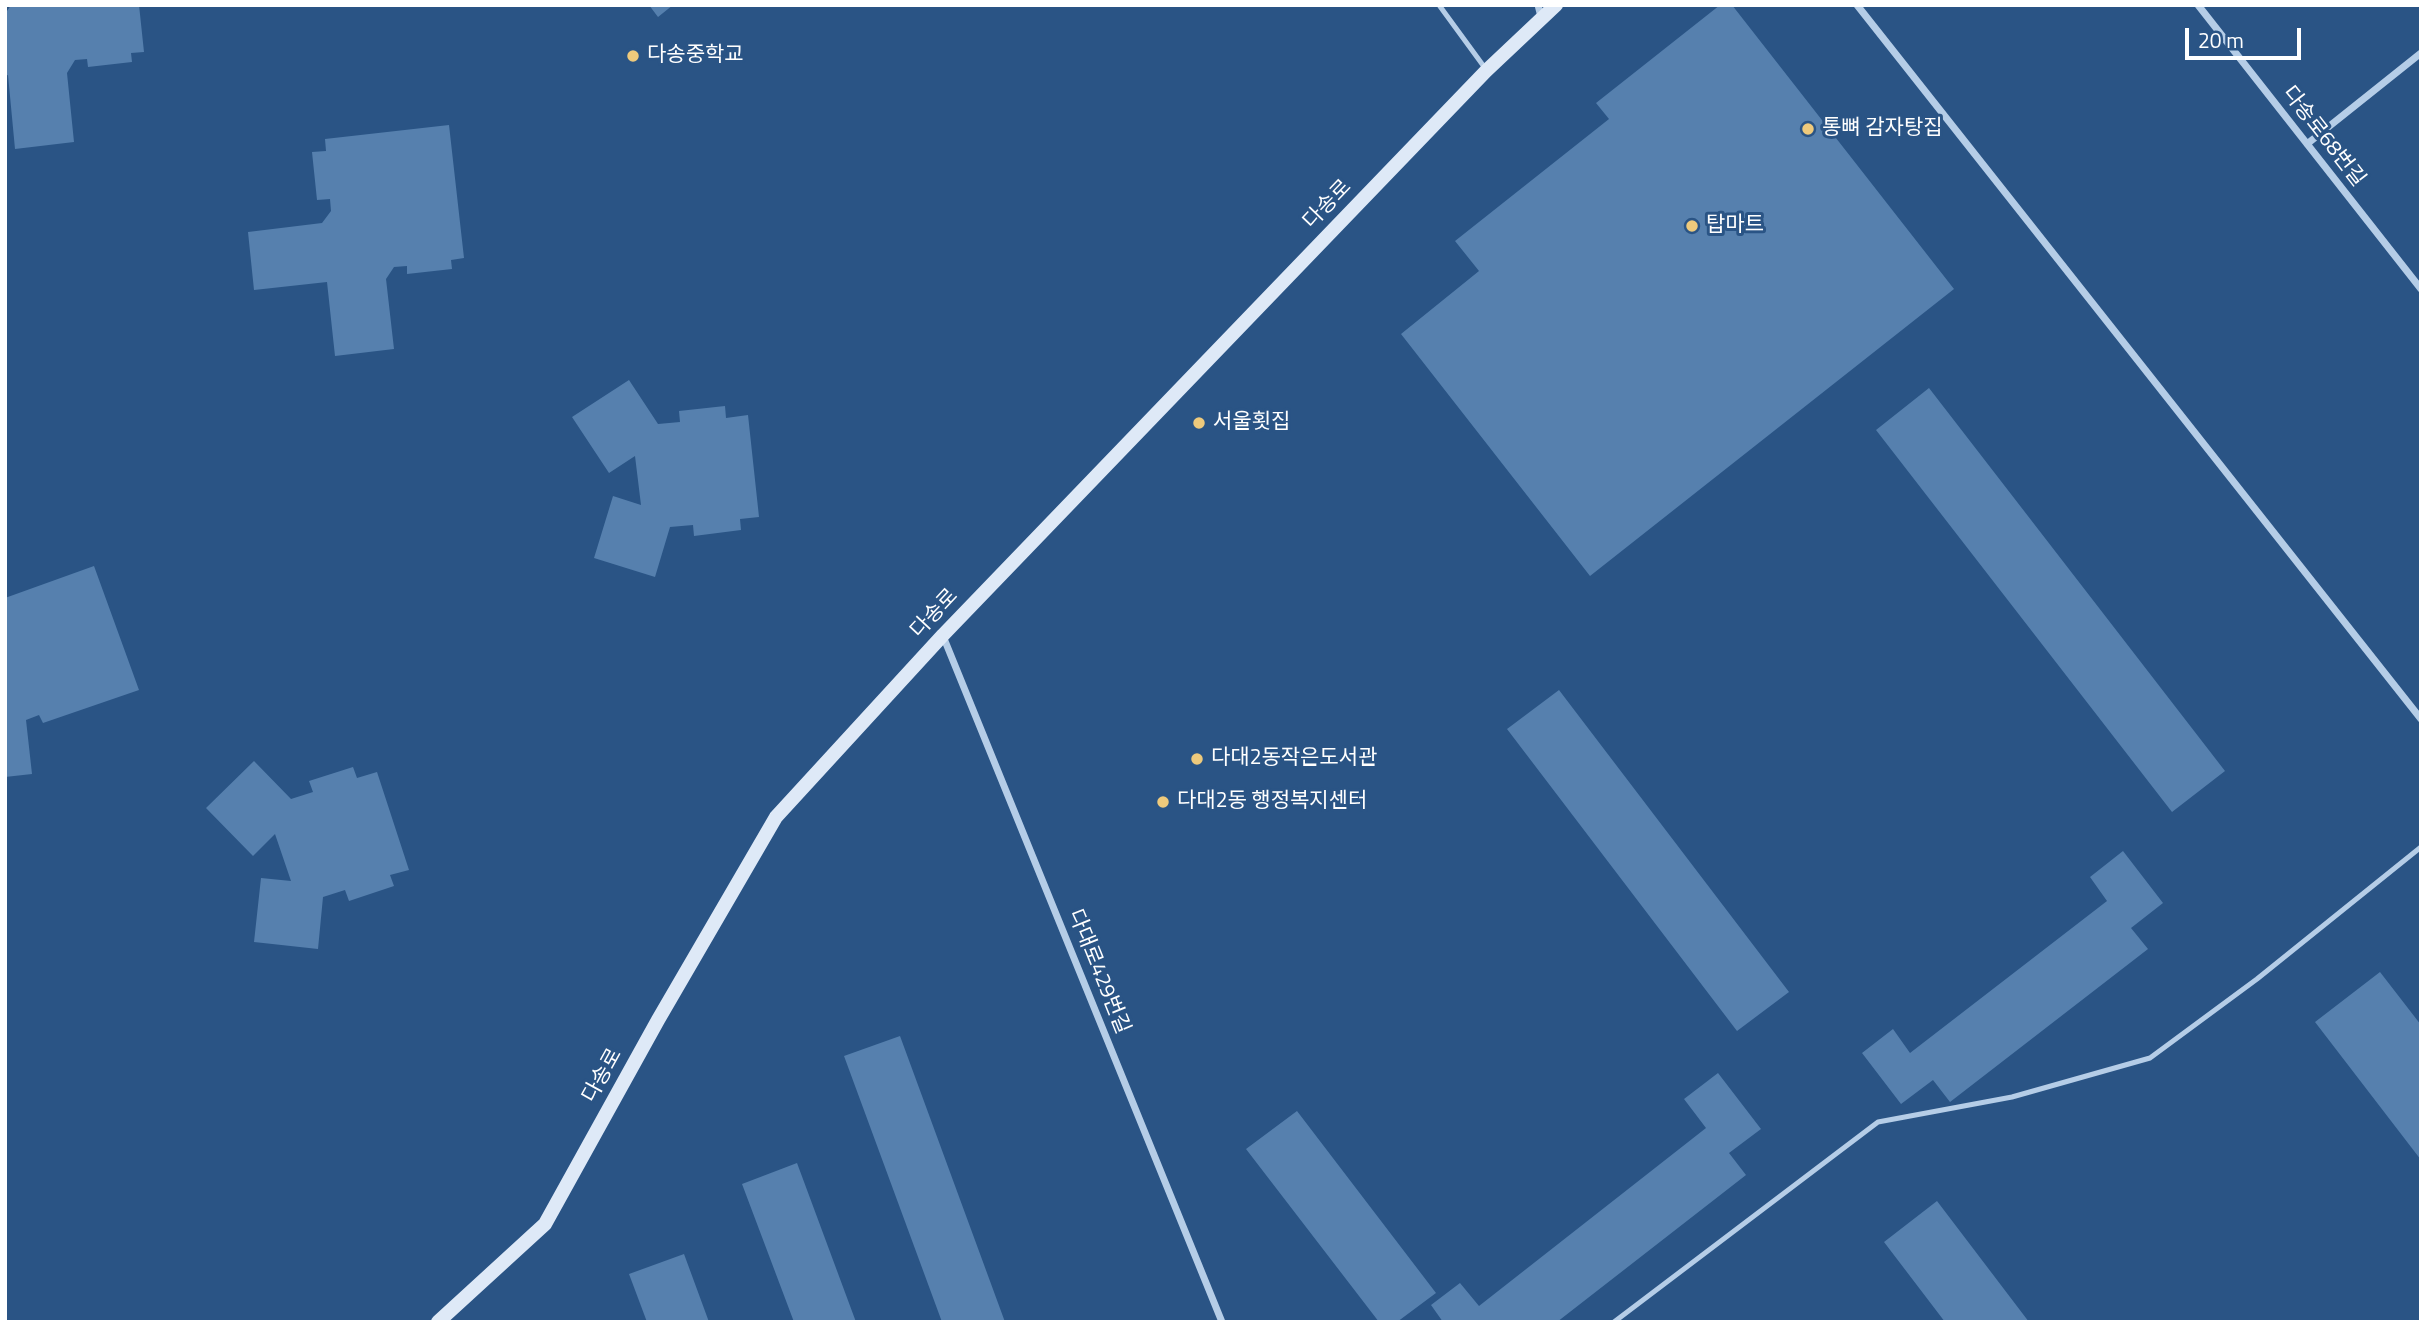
<!DOCTYPE html>
<html>
<head>
<meta charset="utf-8">
<style>
  body { margin:0 }
  #map { position:relative; width:2426px; height:1327px; overflow:hidden; background:#2a5485; font-family:"Titillium Web",sans-serif }
  canvas { display:block }
  .frame { position:absolute; inset:0; border:7px solid #fff; pointer-events:none }
  .scale { position:absolute; left:2185px; top:28px; width:116px; height:32px; box-sizing:border-box; border:4px solid #fff; border-top:0; padding-left:9px; font-size:21px; line-height:24px; white-space:nowrap; color:#fff; -webkit-text-stroke:5px #2a5485; paint-order:stroke }
</style>
</head>
<body>
<div id="map">
<canvas width="2426" height="1327"></canvas>
<div class="frame"></div>
<div class="scale">20 m</div>
</div>
<script>
const ctx = document.querySelector('canvas').getContext('2d');
ctx.lineJoin = 'round';
function paint(path, color) { ctx.fillStyle = color; ctx.fill(path, 'evenodd'); }
const toPath = rows => new Path2D(rows.map(r => 'M' + r).join(''));
function strokePath(path, color, width, dash) { ctx.strokeStyle = color; ctx.lineWidth = width; ctx.lineCap = dash ? 'butt' : 'round'; ctx.setLineDash(dash || []); ctx.stroke(path); }
function label(font, color, halo, rows, align = 'center') {
  ctx.font = font + ' "Titillium Web","Noto Sans KR",sans-serif'; ctx.lineWidth = 6; ctx.setLineDash([]); ctx.textBaseline = 'middle'; ctx.strokeStyle = halo; ctx.fillStyle = color; for (const [text, x, y, turn = 0] of rows) {
    ctx.save(); ctx.translate(x, y); ctx.rotate((+turn || 0) * Math.PI / 180); ctx.textAlign = isNaN(turn) ? turn : align; if (halo) ctx.strokeText(text, 0, 0); ctx.fillText(text, 0, 0); ctx.restore();
  }
}
paint(toPath([
  [11,5,139,5,144,52,131,53,132,62,88,67,87,59,75,60,67,73,74,142,15,149,8,75,5,76,5,14],
  [649,5,673,5,658,17],
  [1720,5,1732,5,1954,289,1590,576,1401,334,1479,271,1455,241,1609,119,1596,103],
  [449,125,464,258,451,260,452,269,407,274,407,266,394,267,386,279,394,349,335,356,327,282,254,290,248,232,322,223,331,211,330,199,317,200,312,152,326,151,325,139],
  [629,380,658,424,680,422,679,411,725,406,726,418,748,415,759,517,740,519,741,530,694,536,693,525,670,527,655,577,594,558,613,496,641,505,635,456,609,473,572,417],
  [1929,388,2225,771,2172,812,1876,430],
  [94,566,139,690,43,723,39,715,26,720,32,774,5,777,5,598],
  [1559,690,1789,992,1737,1031,1507,729],
  [254,761,291,799,313,792,309,781,353,767,357,778,377,772,409,870,390,875,394,886,349,901,345,890,323,897,318,949,254,942,261,878,291,881,275,834,253,856,206,808],
  [2123,851,2163,903,2131,928,2148,949,1950,1102,1933,1080,1901,1104,1862,1053,1893,1029,1910,1053,2107,901,2090,877],
  [2380,972,2421,1025,2421,1160,2315,1022],
  [900,1036,1005,1322,942,1322,844,1056],
  [1718,1073,1761,1129,1729,1153,1746,1175,1557,1322,1443,1322,1431,1305,1460,1283,1479,1306,1706,1128,1684,1099],
  [1297,1111,1436,1293,1397,1322,1379,1322,1246,1149],
  [797,1163,856,1322,794,1322,742,1184],
  [1937,1201,2029,1322,1945,1322,1884,1242],
  [684,1254,709,1322,647,1322,629,1274]
]), '#5680ae');
strokePath(toPath([
  [1439,5,1485,68],
  [1614,1322,1878,1122,2012,1097,2150,1058,2257,979,2421,847]
]), '#b5cde7', 5);
strokePath(toPath([
  [1538,5,1541,17],
  [1857,5,2421,719],
  [2198,5,2421,289],
  [2307,144,2421,53],
  [943,636,1222,1322]
]), '#b5cde7', 7);
strokePath(toPath([
  [438,1322,545,1224,658,1020,776,817,943,635,1486,71,1556,5]
]), '#dee9f7', 14);
for (const [x, y, r, color] of [
  [633,56,7,"#eeca7c"],
  [1808,129,7,"#eeca7c"],
  [1692,226,7,"#eeca7c"],
  [1199,423,7,"#eeca7c"],
  [1197,759,7,"#eeca7c"],
  [1163,802,7,"#eeca7c"]
]) { const dot = new Path2D(); dot.arc(x, y, r, 0, 2 * Math.PI); ctx.fillStyle = color; ctx.fill(dot); strokePath(dot, '#2a5485', 2.5); }
label('21px', '#fff', '#2a5485', [
  ["다송중학교",647,56],
  ["통뼈 감자탕집",1822,129],
  ["탑마트",1706,226],
  ["서울횟집",1213,423],
  ["다대2동작은도서관",1211,759],
  ["다대2동 행정복지센터",1177,802]
], 'left');
label('21px', '#fff', '#2a5485', [
  ["다송로68번길",2323,137,52],
  ["다송로",1328,205,-46],
  ["다송로",935,614,-47],
  ["다대로429번길",1098,972,68],
  ["다송로",603,1076,-61]
]);
</script>
</body>
</html>
